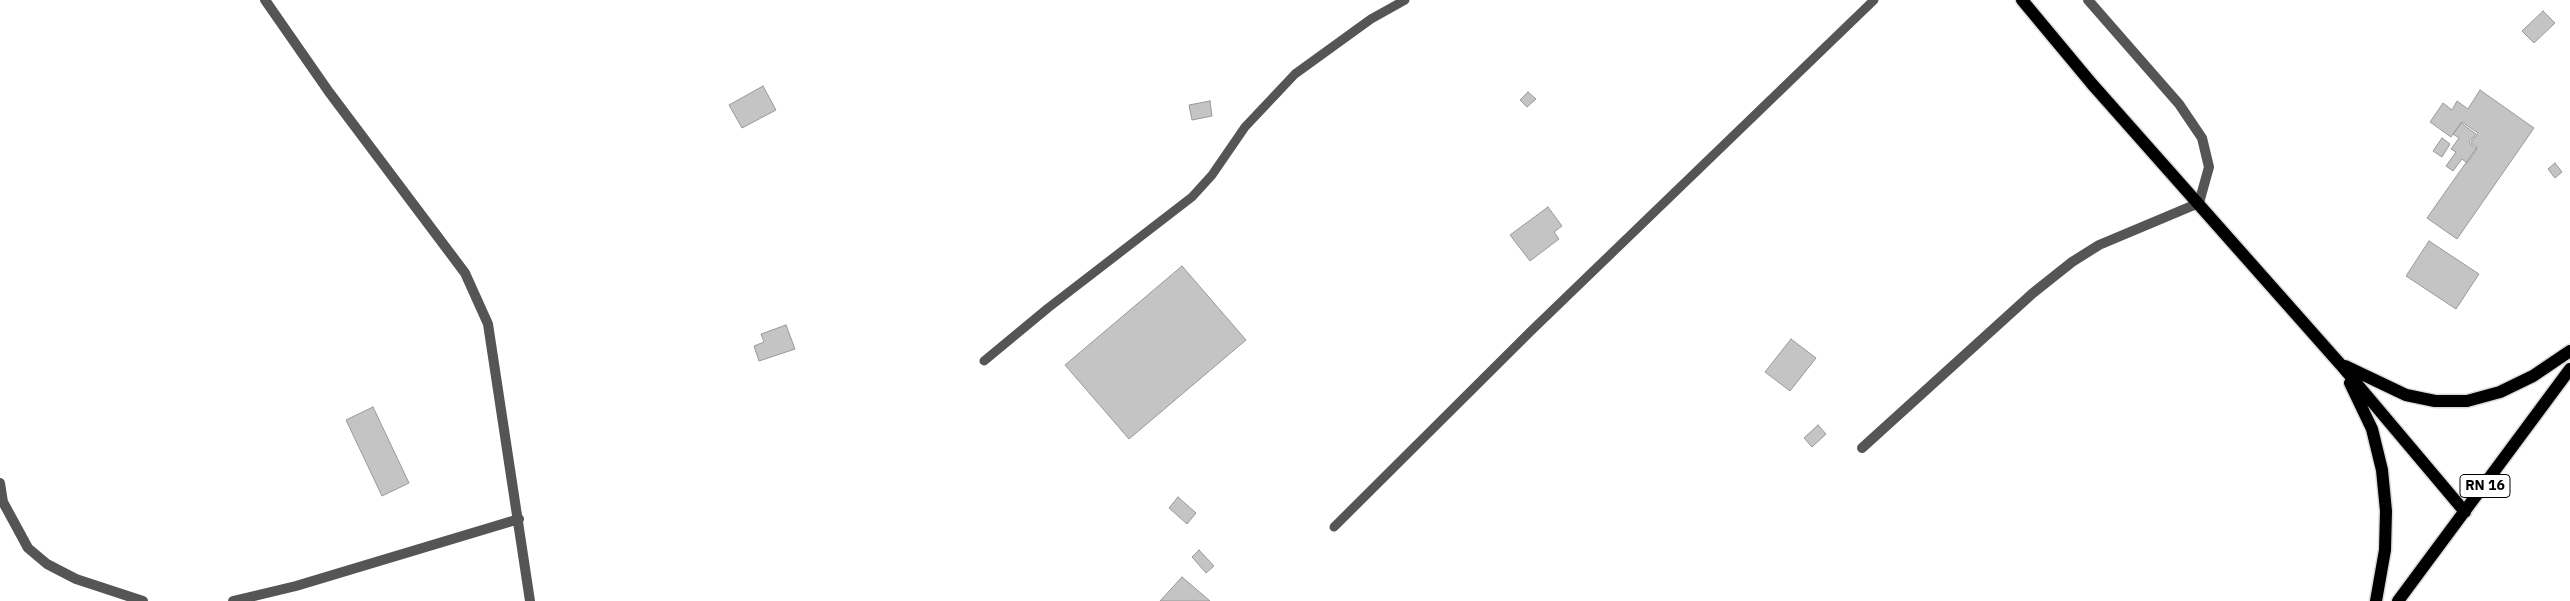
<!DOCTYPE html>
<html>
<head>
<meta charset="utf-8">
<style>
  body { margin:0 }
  canvas { display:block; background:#fff }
</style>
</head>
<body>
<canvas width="2570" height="601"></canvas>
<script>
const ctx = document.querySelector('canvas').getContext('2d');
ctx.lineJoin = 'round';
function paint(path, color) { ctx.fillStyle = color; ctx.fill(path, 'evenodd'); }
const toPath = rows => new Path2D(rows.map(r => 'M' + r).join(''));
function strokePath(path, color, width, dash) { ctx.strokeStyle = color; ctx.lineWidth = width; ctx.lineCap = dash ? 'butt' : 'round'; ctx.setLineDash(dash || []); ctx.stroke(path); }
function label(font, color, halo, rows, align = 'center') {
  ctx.font = font + ' "IBM Plex Sans",sans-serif'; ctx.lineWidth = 5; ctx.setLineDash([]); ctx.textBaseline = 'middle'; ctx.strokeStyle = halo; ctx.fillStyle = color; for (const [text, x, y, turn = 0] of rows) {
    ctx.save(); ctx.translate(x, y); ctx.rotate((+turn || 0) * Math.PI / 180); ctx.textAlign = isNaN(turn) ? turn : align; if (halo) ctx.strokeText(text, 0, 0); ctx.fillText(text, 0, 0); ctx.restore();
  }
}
const building = toPath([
  [2543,11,2555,23,2534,43,2522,31,2543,11],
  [763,86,776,110,742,128,729,105,763,86],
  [2480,90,2534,128,2457,239,2427,218,2477,147,2471,143,2478,133,2462,122,2451,137,2430,122,2443,103,2452,110,2457,101,2468,109,2480,90],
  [1528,92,1536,99,1527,107,1520,100,1528,92],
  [1210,101,1212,116,1192,120,1189,105,1210,101],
  [2461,123,2476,134,2469,143,2477,149,2467,163,2462,159,2453,171,2446,166,2456,152,2451,149,2459,138,2453,134,2461,123],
  [2442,138,2450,144,2442,157,2433,151,2442,138],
  [2555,163,2562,172,2555,178,2548,169,2555,163],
  [1548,207,1562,226,1554,232,1559,239,1530,261,1510,235,1548,207],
  [2429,241,2479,274,2456,309,2406,276,2429,241],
  [1182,266,1246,340,1129,439,1065,365,1182,266],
  [786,325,795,349,759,361,754,346,764,342,761,334,786,325],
  [1791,339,1816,358,1790,391,1765,372,1791,339],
  [373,407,409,483,382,496,346,420,373,407],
  [1818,425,1826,434,1812,447,1804,438,1818,425],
  [1178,497,1196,513,1187,524,1169,508,1178,497],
  [1199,550,1214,566,1206,573,1192,557,1199,550],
  [1182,577,1210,601,1160,601,1182,577]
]);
paint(building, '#c4c4c4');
strokePath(building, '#999', 1);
const primary = toPath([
  [2022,0,2092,84,2341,365,2465,512],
  [2345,366,2406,395,2435,401,2467,401,2500,392,2533,376,2570,351],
  [2350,383,2372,429,2382,470,2386,511,2385,550,2376,601],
  [2398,601,2570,369]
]);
strokePath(primary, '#dbdbdb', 15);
strokePath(toPath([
  [984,361,1048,308,1192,197,1212,175,1245,127,1295,74,1371,19,1405,0],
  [1334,527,1530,332,1874,0]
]), '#555', 9);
strokePath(toPath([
  [265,0,329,92,465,273,488,324,530,601],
  [1862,448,2033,293,2072,262,2099,245,2199,203,2209,167,2202,138,2179,104,2088,0],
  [0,483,3,502,28,548,47,564,76,579,143,601],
  [233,601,296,586,519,519]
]), '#555', 10);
strokePath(primary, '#000', 12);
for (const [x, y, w] of [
  [2485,486,50]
]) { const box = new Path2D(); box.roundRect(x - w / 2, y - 11.5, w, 23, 4); ctx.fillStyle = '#fff'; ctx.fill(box); strokePath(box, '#000', 1); }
label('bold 14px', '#000', null, [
  ["RN 16",2485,486]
]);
</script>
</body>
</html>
